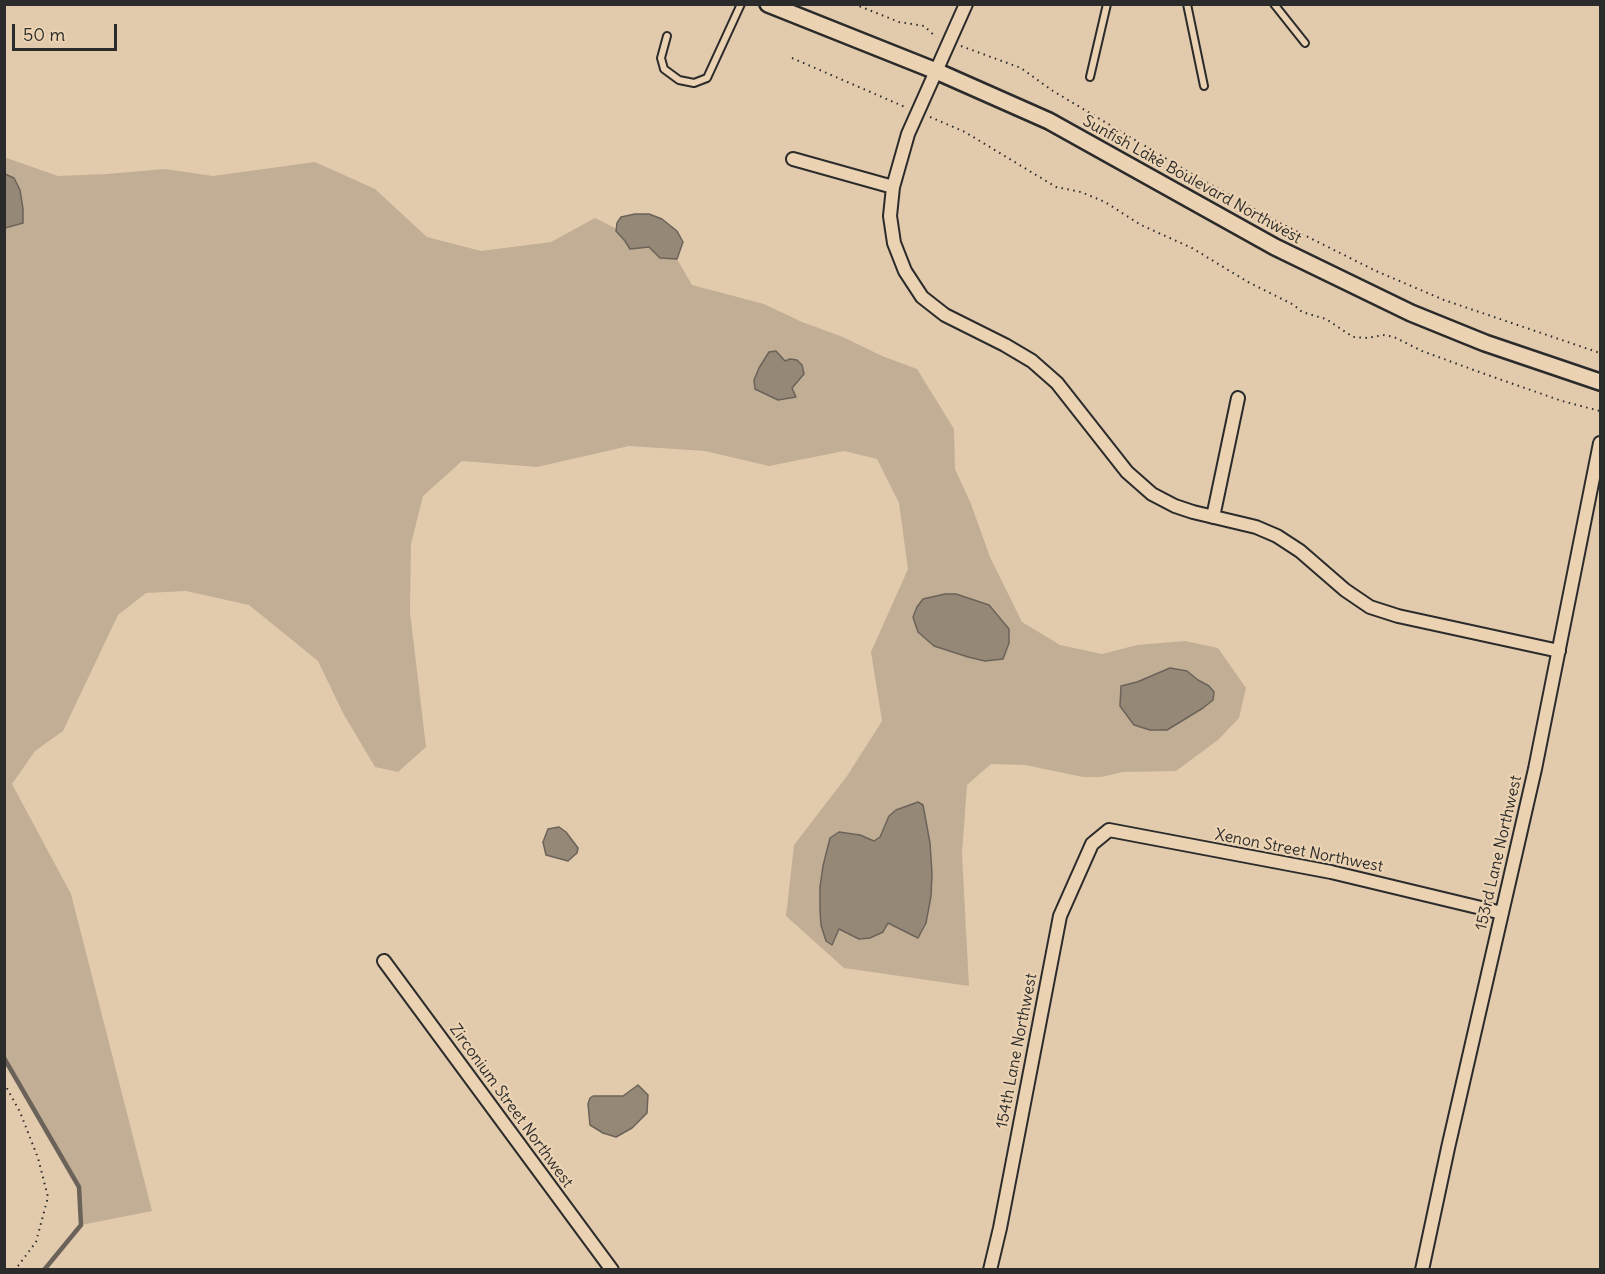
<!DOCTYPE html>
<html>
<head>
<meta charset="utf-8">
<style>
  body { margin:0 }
  #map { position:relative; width:1605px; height:1274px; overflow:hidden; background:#e2cbad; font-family:Delius,sans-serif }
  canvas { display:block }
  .frame { position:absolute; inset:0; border:6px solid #2b2b2b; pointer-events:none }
  .scale { position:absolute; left:12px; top:24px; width:105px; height:27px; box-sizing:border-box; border:3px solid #2b2b2b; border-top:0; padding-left:8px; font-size:18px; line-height:21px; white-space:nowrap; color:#2b2b2b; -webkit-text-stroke:4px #ead2b2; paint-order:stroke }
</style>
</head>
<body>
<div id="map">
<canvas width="1605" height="1274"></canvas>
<div class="frame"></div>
<div class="scale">50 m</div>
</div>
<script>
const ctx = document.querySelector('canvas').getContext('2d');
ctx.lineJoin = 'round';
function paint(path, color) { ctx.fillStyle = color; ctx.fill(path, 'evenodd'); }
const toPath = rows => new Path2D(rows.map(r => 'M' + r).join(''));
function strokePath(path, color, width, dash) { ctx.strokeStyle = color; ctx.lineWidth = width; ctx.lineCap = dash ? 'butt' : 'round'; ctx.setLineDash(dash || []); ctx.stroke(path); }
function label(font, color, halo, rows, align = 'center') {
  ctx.font = font + ' Delius,sans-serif'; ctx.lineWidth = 4.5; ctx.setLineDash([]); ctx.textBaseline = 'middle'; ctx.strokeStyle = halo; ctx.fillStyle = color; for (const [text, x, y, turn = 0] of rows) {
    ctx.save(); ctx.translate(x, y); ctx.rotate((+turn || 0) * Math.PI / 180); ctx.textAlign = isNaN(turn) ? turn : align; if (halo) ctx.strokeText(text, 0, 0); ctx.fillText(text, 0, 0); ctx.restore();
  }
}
paint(toPath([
  [4,157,58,176,107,174,165,169,213,176,315,162,375,189,427,237,481,251,551,242,595,218,677,259,692,285,764,304,802,322,843,337,882,356,917,369,954,429,955,469,971,504,990,557,1022,622,1060,645,1102,654,1137,645,1185,641,1218,648,1246,688,1239,718,1218,740,1176,771,1123,772,1101,777,1083,777,1025,765,991,764,967,785,962,854,969,986,844,968,786,916,794,845,847,776,882,721,871,652,908,569,899,503,877,459,844,451,769,466,705,451,629,446,537,467,462,461,423,496,411,544,410,612,426,747,398,772,375,767,343,713,318,661,249,605,186,591,146,593,118,615,63,731,35,751,12,784,71,894,152,1211,81,1225,79,1187,5,1058]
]), '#c1ae95');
const water = toPath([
  [5,174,14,178,20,190,23,209,23,223,5,228,5,174],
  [635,214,649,214,662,219,677,231,683,242,677,259,660,258,649,247,630,249,625,241,616,231,617,223,621,217,635,214],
  [776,351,785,361,790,359,797,360,802,365,804,374,792,388,796,397,778,400,755,389,754,380,759,368,769,352,776,351],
  [945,594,956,594,989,605,1009,629,1009,643,1003,659,985,661,968,657,934,646,918,632,913,617,917,607,923,599,945,594],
  [1170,668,1187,671,1198,680,1209,686,1214,692,1213,700,1203,708,1167,730,1150,730,1134,725,1120,706,1121,686,1137,682,1170,668],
  [918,802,923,805,930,843,932,874,931,896,926,923,918,938,888,923,883,932,870,938,859,939,839,929,832,945,826,941,821,925,820,910,820,887,823,866,830,838,839,832,860,835,874,841,880,837,889,816,896,810,918,802],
  [559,827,566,832,578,848,577,853,568,861,546,855,543,842,548,829,559,827],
  [638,1085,648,1095,647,1113,632,1128,616,1137,603,1133,590,1125,588,1104,590,1098,593,1096,623,1096,638,1085]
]);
paint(water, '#958877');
strokePath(water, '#6b6359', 1.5);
strokePath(toPath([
  [4,1058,79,1187,81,1225,44,1270]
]), '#6b6359', 4.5);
const service = toPath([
  [1187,4,1204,86],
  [1274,4,1305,43],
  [667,36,661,58,664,69,679,80,694,83,707,78,741,4],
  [1090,77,1107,4]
]);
const minor = toPath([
  [966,4,908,134,893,187,890,216,894,243,905,271,922,297,945,315,1005,345,1032,361,1057,383,1127,472,1152,494,1175,506,1193,512,1256,527,1277,536,1300,551,1345,590,1370,607,1398,616,1559,651],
  [793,159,893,187],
  [1213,517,1238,398],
  [384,961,612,1270],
  [990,1270,1000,1228,1060,916,1092,844,1109,830,1331,872,1502,913],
  [1422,1270,1448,1148,1535,769,1600,443]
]);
const tertiary = toPath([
  [768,4,936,71,1049,121,1275,247,1411,313,1485,343,1600,382]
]);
strokePath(service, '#2b2b2b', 10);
strokePath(minor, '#2b2b2b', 16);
strokePath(tertiary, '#2b2b2b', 20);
strokePath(toPath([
  [854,4,899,22,924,26,936,37],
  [961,46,1021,68,1053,91,1197,177,1276,221,1376,271,1444,300,1600,353],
  [792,58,905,107],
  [930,117,965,132,1056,187,1081,192,1105,202,1141,225,1192,248,1248,282,1294,305,1302,312,1326,319,1353,337,1368,338,1383,335,1394,337,1422,351,1482,373,1562,401,1600,411],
  [4,1083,20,1112,38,1158,48,1197,36,1242,15,1270]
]), '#2b2b2b', 2, [1.5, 4.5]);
strokePath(service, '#ead2b2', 6);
strokePath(minor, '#ead2b2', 12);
strokePath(tertiary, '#ead2b2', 15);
label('16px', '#2b2b2b', '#ead2b2', [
  ["Sunfish Lake Boulevard Northwest",1192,180,29],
  ["Xenon Street Northwest",1299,851,11],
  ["153rd Lane Northwest",1499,853,-77],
  ["154th Lane Northwest",1017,1051,-79],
  ["Zirconium Street Northwest",511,1106,54]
]);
</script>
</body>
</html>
